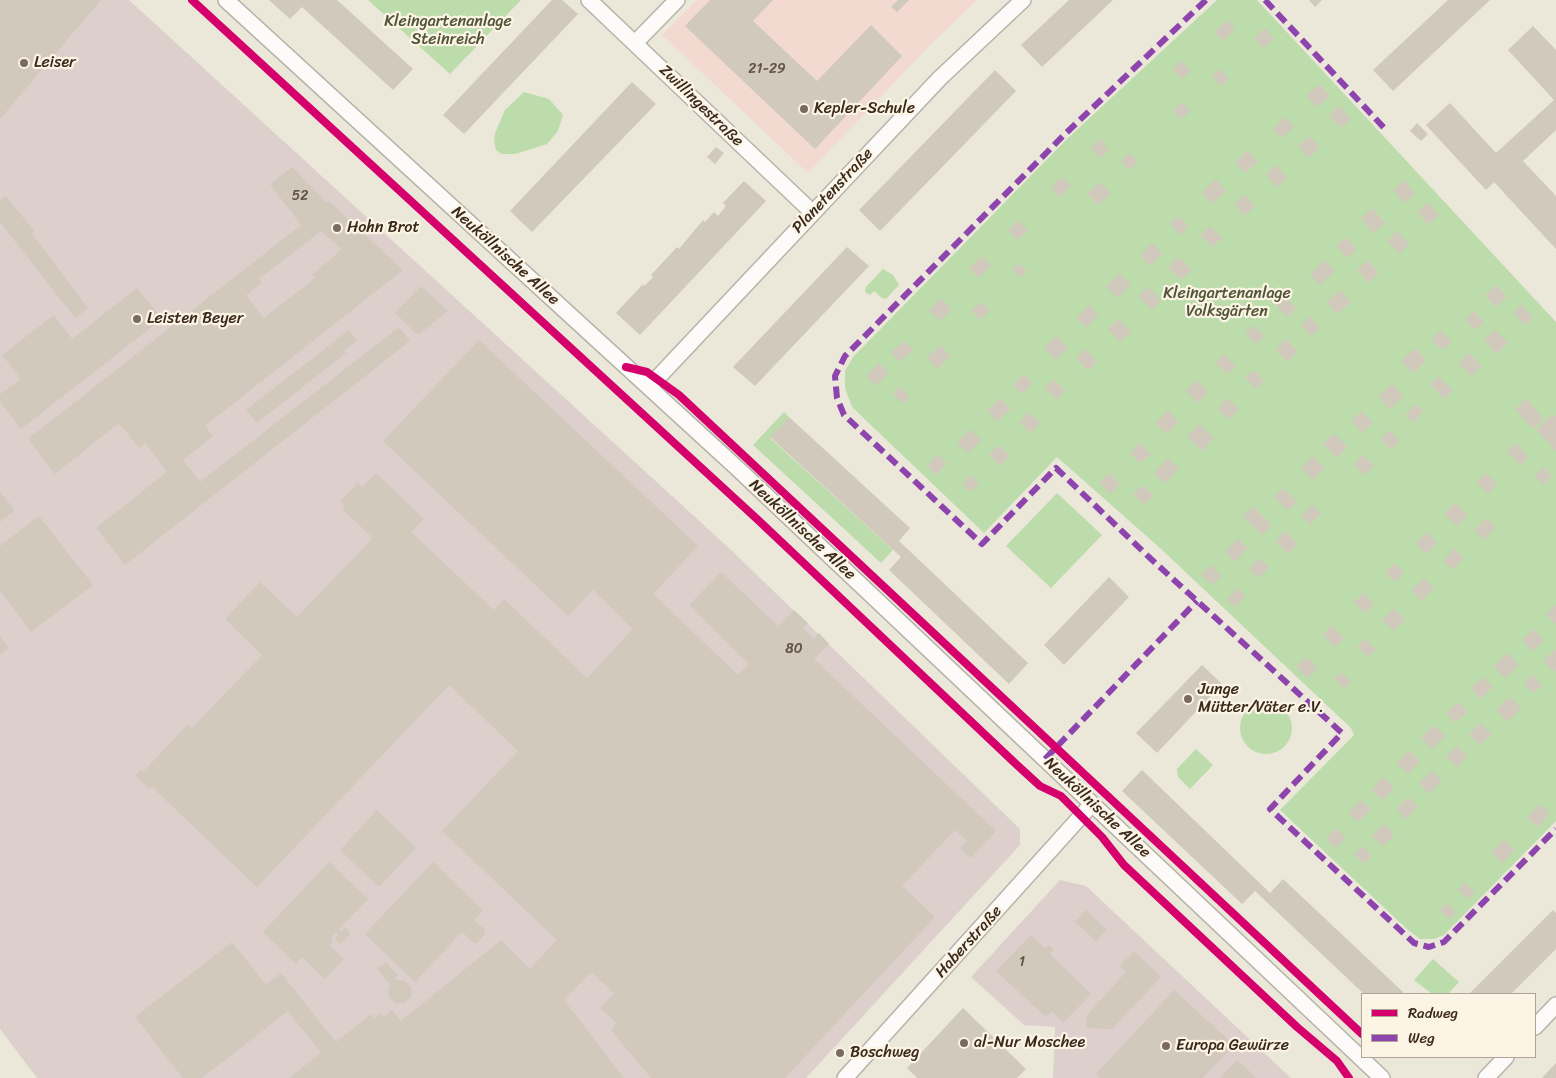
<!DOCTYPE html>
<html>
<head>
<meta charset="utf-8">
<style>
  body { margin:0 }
  #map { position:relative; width:1556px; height:1078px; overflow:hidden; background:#ebe7d9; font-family:Sriracha,sans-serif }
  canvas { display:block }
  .legend { position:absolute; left:1361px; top:993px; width:175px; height:65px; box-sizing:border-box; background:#fcf5e5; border:1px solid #afa495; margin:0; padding:6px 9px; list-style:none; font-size:15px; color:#3b2a1e }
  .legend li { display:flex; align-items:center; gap:10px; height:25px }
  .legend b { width:25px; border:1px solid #afa495 }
</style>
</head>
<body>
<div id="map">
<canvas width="1556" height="1078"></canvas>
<ul class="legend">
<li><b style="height:6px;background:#d6006c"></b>Radweg</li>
<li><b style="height:6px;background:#8e44ad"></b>Weg</li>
</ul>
</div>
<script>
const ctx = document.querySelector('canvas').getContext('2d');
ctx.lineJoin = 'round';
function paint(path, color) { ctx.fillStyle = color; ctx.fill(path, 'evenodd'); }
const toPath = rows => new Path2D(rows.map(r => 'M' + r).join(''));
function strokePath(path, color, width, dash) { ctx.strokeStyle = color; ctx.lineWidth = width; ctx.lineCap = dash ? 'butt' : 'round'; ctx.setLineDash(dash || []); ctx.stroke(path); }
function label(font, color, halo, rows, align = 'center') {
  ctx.font = font + ' Sriracha,sans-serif'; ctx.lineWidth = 4.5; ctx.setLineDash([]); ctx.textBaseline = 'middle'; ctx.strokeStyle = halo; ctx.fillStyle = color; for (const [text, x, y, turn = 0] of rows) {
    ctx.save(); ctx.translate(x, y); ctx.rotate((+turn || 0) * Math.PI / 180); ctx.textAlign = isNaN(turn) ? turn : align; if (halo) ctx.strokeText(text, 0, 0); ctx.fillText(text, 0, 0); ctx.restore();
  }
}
paint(toPath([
  [697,0,977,0,929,46,808,173,662,35]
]), '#f2dad1');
paint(toPath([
  [0,0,129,0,730,549,1020,829,1020,845,806,1078,37,1078,0,1029],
  [1060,880,1086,886,1291,1078,1053,1078,1055,1027,1024,1025,971,977]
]), '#ddd0cc');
paint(toPath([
  [368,0,521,0,450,74],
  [1217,0,1257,0,1556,322,1556,821,1444,935,1434,939,1420,939,1408,930,1280,810,1354,735,1351,728,1160,548,1057,457,984,533,852,407,845,388,845,371,853,357,1066,140],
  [524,92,549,99,563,115,558,131,547,144,515,154,501,154,496,150,494,142,495,133,505,110],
  [883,269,893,275,899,285,886,299,882,298,874,291,870,295,865,292,866,287],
  [784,412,789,417,770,438,893,550,881,563,753,445],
  [1057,493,1102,535,1051,588,1006,546],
  '1240 728a26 26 0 1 1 52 0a26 26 0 1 1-52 0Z',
  [1196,749,1213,765,1190,789,1178,777,1177,769],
  [1433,959,1459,982,1448,994,1432,994,1414,980]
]), '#bddcac');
paint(toPath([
  [0,0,101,0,0,119],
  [269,0,337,0,413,69,393,90,302,7,290,19],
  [552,0,562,0,578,14,464,134,443,115],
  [710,0,773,0,753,21,817,81,871,25,902,56,815,149,685,26],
  [898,0,909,0,897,12,891,7],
  [1069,0,1113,0,1042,67,1021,45],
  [1309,0,1322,0,1315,7],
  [1448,0,1490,0,1393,91,1373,70],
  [1227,20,1235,29,1223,41,1214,32],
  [1533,26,1556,50,1556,130,1523,161,1556,196,1556,249,1494,182,1486,190,1426,125,1450,103,1496,153,1554,100,1508,50],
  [1265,28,1274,39,1263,48,1254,38],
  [1182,61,1191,71,1182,79,1172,69],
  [1220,69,1229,79,1221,86,1212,76],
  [995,70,1016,91,880,231,859,210],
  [632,82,656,104,532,232,510,211],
  [1319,84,1330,96,1317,107,1306,96],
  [1182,102,1190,111,1181,119,1173,111],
  [1339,106,1351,119,1341,128,1329,115],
  [1285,117,1294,127,1282,138,1272,129],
  [1417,123,1428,134,1421,141,1410,131],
  [1309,136,1320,147,1309,158,1298,146],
  [1100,139,1109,150,1100,158,1090,148],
  [716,147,724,153,715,164,707,157],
  [1248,150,1258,162,1245,173,1235,162],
  [1130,153,1138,162,1129,170,1121,161],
  [1276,165,1288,178,1277,187,1266,175],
  [292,167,327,203,329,201,403,270,205,426,213,436,183,460,200,482,399,327,410,341,125,565,96,528,167,472,145,443,139,448,119,423,55,474,28,439,301,225,270,184],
  [321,231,342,249,312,275,315,278,264,318,246,295,262,283,259,279],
  [1062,177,1071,186,1060,197,1051,187],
  [1216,179,1226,191,1212,204,1202,192],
  [1404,180,1415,193,1404,203,1393,190],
  [744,181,766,201,640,335,616,313,643,284,644,286,653,277,651,275,677,247,679,249,703,220,705,222,714,212,718,216,726,206,723,203],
  [1100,182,1111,193,1098,205,1087,194],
  [1245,195,1255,206,1244,216,1234,204],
  [6,196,34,231,32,234,88,308,75,318,0,222,0,200],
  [1428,203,1439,215,1428,224,1417,212],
  [1372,208,1385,223,1373,233,1361,218],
  [1179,216,1189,227,1180,235,1170,224],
  [1018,220,1028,230,1018,240,1008,230],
  [1210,226,1222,238,1212,247,1200,235],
  [1398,231,1409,244,1399,254,1387,241],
  [1345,237,1357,249,1347,258,1336,246],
  [1152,243,1162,254,1150,266,1140,255],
  [847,247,869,266,755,386,733,367],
  [982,256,991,266,978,278,969,268],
  [1179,257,1192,270,1180,280,1168,267],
  [1325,260,1335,271,1320,285,1310,274],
  [1367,260,1379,272,1369,283,1357,270],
  [1019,263,1027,271,1020,278,1012,270],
  [1120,273,1131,285,1117,298,1106,287],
  [1496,285,1507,297,1496,307,1485,295],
  [421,286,448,311,418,335,395,313],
  [1148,287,1161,301,1152,310,1138,296],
  [137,288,162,319,21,429,0,402,0,394,21,379,2,355,54,315,72,339],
  [1340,290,1351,302,1337,314,1326,302],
  [1282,293,1296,308,1287,317,1273,302],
  [941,298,952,309,940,321,929,310],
  [981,302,990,311,980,320,971,310],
  [1089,305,1099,315,1086,328,1076,318],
  [1521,305,1533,317,1525,325,1513,312],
  [1474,311,1484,322,1475,330,1465,320],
  [1310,316,1320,328,1311,336,1301,325],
  [1119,319,1131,333,1120,342,1108,329],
  [1254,325,1264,336,1255,344,1245,333],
  [349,330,357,341,344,350,346,353,257,423,246,410],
  [1441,330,1452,342,1442,350,1431,339],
  [1495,330,1508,343,1497,354,1484,340],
  [1057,336,1068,348,1055,360,1044,347],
  [1286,339,1298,352,1287,362,1275,349],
  [479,340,698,546,653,594,738,675,749,664,689,605,721,572,778,626,794,610,808,623,803,628,814,639,819,633,829,644,814,659,996,831,971,858,960,848,967,841,955,830,902,886,935,917,785,1078,651,1078,611,1030,617,1023,600,1008,614,993,591,972,564,1000,624,1078,289,1078,321,1053,288,1011,202,1078,183,1078,135,1017,232,942,266,985,281,973,336,1042,371,1014,375,1018,381,1013,384,1017,392,1010,401,1021,501,940,530,969,557,940,442,831,518,751,449,685,257,887,152,787,150,789,135,775,140,770,143,772,188,724,192,728,262,655,225,619,260,582,297,617,373,538,342,509,345,506,340,501,358,483,362,487,376,473,424,519,411,532,494,610,504,599,587,678,633,629,593,590,568,616,383,441],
  [905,341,914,350,899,362,891,352],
  [940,345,951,356,937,369,927,357],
  [1415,348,1427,360,1413,373,1401,361],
  [1085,349,1097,362,1088,371,1076,358],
  [1469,353,1482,366,1471,376,1458,363],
  [1224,354,1236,366,1227,374,1215,363],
  [879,363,889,373,876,386,866,376],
  [1255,370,1264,381,1255,389,1245,377],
  [1024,374,1033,383,1022,394,1013,385],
  [1439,376,1453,391,1444,399,1430,384],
  [1053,379,1065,390,1057,399,1045,389],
  [1196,380,1209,392,1198,403,1186,391],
  [1392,384,1403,397,1389,409,1378,396],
  [900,387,910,397,903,404,893,394],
  [1000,398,1011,409,997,422,987,410],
  [1227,398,1239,409,1229,419,1218,409],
  [1526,399,1544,419,1533,429,1515,409],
  [1415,404,1423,411,1414,423,1405,416],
  [1168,410,1179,422,1167,434,1155,423],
  [1362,411,1373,423,1362,433,1351,421],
  [1029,412,1040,423,1030,433,1019,422],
  [1553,414,1556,417,1556,451,1536,430],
  [789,417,910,528,899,541,1028,663,1009,684,889,570,901,557,770,437],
  [1199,424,1214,438,1202,451,1187,437],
  [970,429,981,440,968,453,957,443],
  [1389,430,1400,441,1391,450,1380,439],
  [1334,433,1347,447,1337,458,1323,444],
  [1140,443,1151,454,1140,463,1130,453],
  [1515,443,1529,457,1521,465,1507,452],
  [998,445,1010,456,1000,466,989,455],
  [938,454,947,463,936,475,927,466],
  [1363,455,1374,466,1364,475,1353,464],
  [1313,456,1325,468,1313,480,1301,468],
  [1168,458,1179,468,1165,483,1154,473],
  [1543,467,1552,476,1543,485,1534,476],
  [1110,473,1120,485,1110,494,1099,482],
  [1486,473,1497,484,1488,494,1476,482],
  [971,475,979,484,970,492,962,484],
  [1142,485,1153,495,1144,505,1133,494],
  [1283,488,1297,501,1288,511,1274,497],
  [0,492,15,510,0,522],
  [1455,503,1468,515,1457,526,1444,514],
  [1312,505,1321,513,1310,525,1301,516],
  [1253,506,1272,525,1262,535,1243,517],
  [39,516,93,585,31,632,0,591,0,546],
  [1487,518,1496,527,1483,540,1474,530],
  [1285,531,1298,544,1288,554,1275,541],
  [1427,532,1437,543,1426,554,1415,543],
  [1238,538,1248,548,1235,562,1225,552],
  [1454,548,1464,558,1453,570,1443,561],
  [1259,558,1269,567,1259,578,1249,569],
  [1394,563,1404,572,1395,582,1385,573],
  [1211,565,1221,576,1212,585,1201,574],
  [1109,577,1129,597,1064,665,1044,645],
  [1424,578,1434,589,1421,601,1411,590],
  [1237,588,1246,596,1235,607,1227,600],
  [1364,593,1374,604,1365,613,1354,602],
  [1556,605,1556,624,1546,614],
  [1394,608,1405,619,1394,631,1382,620],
  [1332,625,1344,638,1335,647,1323,635],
  [1534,629,1544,640,1532,651,1522,640],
  [0,636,9,648,0,654],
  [1365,639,1376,649,1368,657,1357,647],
  [1556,649,1556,669,1554,672,1543,661],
  [1508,653,1519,665,1505,678,1494,666],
  [1306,657,1317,667,1307,678,1296,667],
  [1202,665,1222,684,1157,753,1136,733],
  [1341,672,1352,682,1344,689,1334,679],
  [1532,675,1542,686,1533,693,1524,683],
  [1483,677,1493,687,1480,699,1471,688],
  [1510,697,1521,709,1507,722,1496,710],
  [1458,702,1468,712,1455,723,1446,713],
  [1481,723,1492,734,1480,745,1469,734],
  [1434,725,1445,736,1432,749,1421,738],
  [1457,746,1467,756,1457,767,1446,757],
  [1409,750,1420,761,1408,774,1396,763],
  [1142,770,1270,893,1283,879,1403,992,1402,994,1364,994,1255,891,1242,904,1122,791],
  [1432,771,1442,781,1429,794,1419,783],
  [1383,777,1394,787,1383,800,1371,790],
  [1408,797,1418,806,1406,819,1396,809],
  [1361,800,1371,809,1358,822,1348,813],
  [1540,804,1550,813,1538,827,1527,818],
  [377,810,416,848,379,887,340,850],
  [1384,824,1394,835,1383,846,1372,836],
  [1336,828,1346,837,1336,848,1326,839],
  [1504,839,1515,850,1502,863,1491,852],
  [1363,846,1372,856,1364,864,1354,854],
  [329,862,368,899,339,929,341,931,346,928,350,934,341,944,335,940,338,935,336,933,331,937,333,942,329,945,344,959,325,979,302,957,296,964,263,932],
  [433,862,483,910,474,920,485,930,485,934,477,943,474,943,462,932,415,982,365,934],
  [1465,882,1475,892,1468,899,1458,890],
  [1447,903,1456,912,1449,919,1440,910],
  [1086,910,1107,930,1096,941,1075,922],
  [1553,910,1556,913,1556,949,1511,994,1469,994],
  [1031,935,1046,949,1049,945,1054,950,1050,954,1091,994,1063,1023,1052,1011,1046,1017,996,971],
  [1134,951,1161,977,1112,1029,1086,1028,1087,1015,1126,972,1120,966],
  [386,962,398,976,395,978,396,980,403,980,411,987,412,995,405,1003,395,1003,390,998,388,991,390,984,377,969],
  [1174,990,1234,1045,1203,1078,1101,1078,1096,1074],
  [963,1008,1026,1069,1017,1078,917,1078,907,1068],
  [1237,1060,1257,1078,1220,1078],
  [1556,1063,1556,1078,1542,1078]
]), '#d1c9bb');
const street = toPath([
  [226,0,737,468,1382,1078],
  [589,0,813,213],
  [635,43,677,0],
  [649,387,940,78,1023,0],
  [1535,1027,1556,1005],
  [845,1078,1092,804],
  [1486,1078,1506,1057]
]);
strokePath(street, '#b7b3a9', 18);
strokePath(street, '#fcfbf9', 15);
strokePath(toPath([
  [1206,0,1064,135,845,356,835,376,837,398,844,415,982,544,1056,468,1151,559,1342,733,1270,809,1414,943,1429,947,1444,942,1556,829],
  [1265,0,1387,131],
  [1045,759,1197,601]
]), '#8e44ad', 6, [12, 6]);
strokePath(toPath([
  [192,0,757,519,1017,765,1040,786,1061,796,1102,837,1124,865,1297,1027,1337,1061,1349,1078],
  [626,367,647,372,679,395,1362,1034]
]), '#d6006c', 8);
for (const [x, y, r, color] of [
  [24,63,5,"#796c5f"],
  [804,109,5,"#796c5f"],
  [337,228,5,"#796c5f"],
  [137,319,5,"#796c5f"],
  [1188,699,5,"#796c5f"],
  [964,1043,5,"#796c5f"],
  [1166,1046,5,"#796c5f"],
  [840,1053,5,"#796c5f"]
]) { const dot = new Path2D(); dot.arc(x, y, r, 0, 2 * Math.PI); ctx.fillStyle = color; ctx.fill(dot); strokePath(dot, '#fcf5e5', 2); }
label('14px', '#605245', null, [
  ["21-29",767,69],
  ["52",300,196],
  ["80",794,649],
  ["1",1022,962]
]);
label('16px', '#525438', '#fcf5e5', [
  ["Kleingartenanlage",448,22],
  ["Steinreich",448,40],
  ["Kleingartenanlage",1227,294],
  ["Volksgärten",1227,312]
]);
label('16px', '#3b2a1e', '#fcf5e5', [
  ["Leiser",34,63],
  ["Kepler-Schule",814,109],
  ["Hohn Brot",347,228],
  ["Leisten Beyer",147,319],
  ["Junge",1198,690],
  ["Mütter/Väter e.V.",1198,708],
  ["al-Nur Moschee",974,1043],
  ["Europa Gewürze",1176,1046],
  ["Boschweg",850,1053]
], 'left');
label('16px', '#3b2a1e', '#fcf5e5', [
  ["Zwillingestraße",701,106,44],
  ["Planetenstraße",833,191,-47],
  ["Neuköllnische Allee",505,256,42],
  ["Neuköllnische Allee",802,530,43],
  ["Neuköllnische Allee",1097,808,43],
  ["Haberstraße",969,942,-48]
]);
</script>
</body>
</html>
